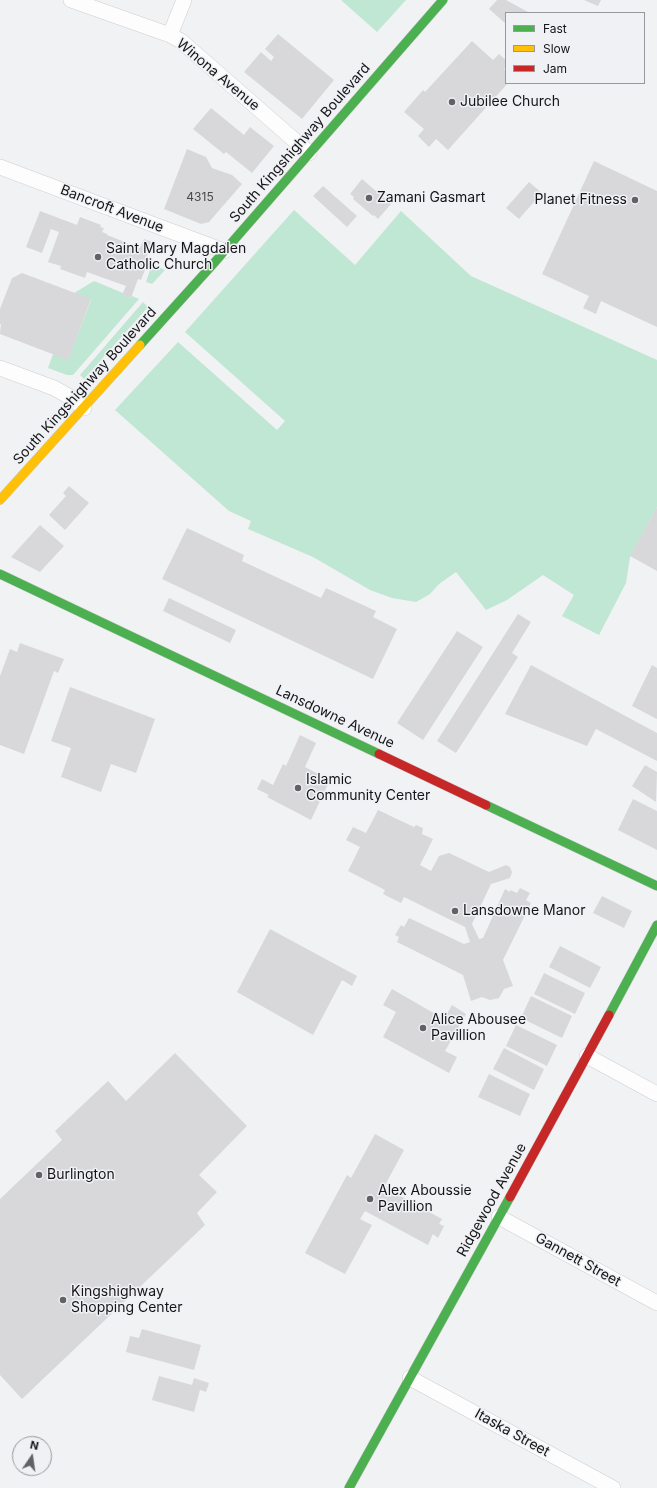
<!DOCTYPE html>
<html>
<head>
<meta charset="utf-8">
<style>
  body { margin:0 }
  #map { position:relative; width:657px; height:1488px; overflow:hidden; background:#f1f2f4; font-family:Inter,sans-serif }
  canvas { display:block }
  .legend { position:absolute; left:505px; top:12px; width:140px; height:72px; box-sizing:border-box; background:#f0f1f5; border:1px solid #98999c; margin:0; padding:5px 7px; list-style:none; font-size:12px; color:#151517 }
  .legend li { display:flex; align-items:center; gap:8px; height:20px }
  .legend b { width:20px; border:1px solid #98999c }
  .north { position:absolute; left:12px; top:1436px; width:40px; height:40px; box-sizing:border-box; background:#f0f1f5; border:1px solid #98999c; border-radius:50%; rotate:13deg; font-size:11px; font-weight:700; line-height:16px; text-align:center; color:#151517 }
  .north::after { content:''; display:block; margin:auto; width:14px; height:18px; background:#626264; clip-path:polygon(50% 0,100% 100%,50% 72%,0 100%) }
</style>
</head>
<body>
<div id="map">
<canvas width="657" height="1488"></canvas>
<ul class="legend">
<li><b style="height:5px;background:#4caf50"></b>Fast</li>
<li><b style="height:5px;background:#ffc107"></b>Slow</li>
<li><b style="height:5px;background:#c62828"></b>Jam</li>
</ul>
<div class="north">N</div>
</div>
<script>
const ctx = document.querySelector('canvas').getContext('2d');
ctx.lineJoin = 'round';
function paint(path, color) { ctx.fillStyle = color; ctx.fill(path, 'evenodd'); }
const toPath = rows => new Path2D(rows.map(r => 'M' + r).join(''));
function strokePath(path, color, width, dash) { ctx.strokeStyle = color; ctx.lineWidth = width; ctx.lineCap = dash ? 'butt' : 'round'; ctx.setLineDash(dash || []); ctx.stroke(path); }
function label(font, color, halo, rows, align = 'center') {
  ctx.font = font + ' Inter,sans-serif'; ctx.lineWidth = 3; ctx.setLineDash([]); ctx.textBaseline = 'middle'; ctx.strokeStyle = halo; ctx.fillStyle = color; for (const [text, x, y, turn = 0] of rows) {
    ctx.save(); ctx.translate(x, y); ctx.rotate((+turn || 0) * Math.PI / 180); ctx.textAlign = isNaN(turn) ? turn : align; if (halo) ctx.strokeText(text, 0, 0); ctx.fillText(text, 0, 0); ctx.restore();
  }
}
paint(toPath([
  [341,0,406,0,377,32],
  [294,210,355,265,401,211,471,276,657,360,657,507,630,557,626,583,599,635,562,616,574,595,543,575,507,600,486,610,456,572,439,584,430,594,416,602,392,598,370,590,313,557,248,529,251,521,229,511,115,410,178,342,277,430,285,421,185,332],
  [152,264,165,270,152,284,146,282],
  [94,281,123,293,123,295,131,298,132,296,139,299,73,375,67,375,48,368,53,354,68,359,91,300,74,293],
  [143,302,148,307,84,379,80,375]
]), '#c0e6d4');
paint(toPath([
  [497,0,506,0,530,13,506,13,506,24,489,9],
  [584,0,601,0,598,6],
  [278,34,334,80,302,119,244,72,261,52,271,61,274,57,265,49],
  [472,41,493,60,499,54,506,60,506,67,504,69,506,71,506,83,508,83,448,150,436,139,429,147,418,136,424,129,404,112,423,90,425,92],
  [211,108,244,135,250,127,274,146,252,173,226,152,224,154,193,129],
  [187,149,206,157,212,168,232,175,242,184,209,222,201,224,164,209],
  [594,161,657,191,657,327,601,301,596,314,583,308,589,296,542,274],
  [362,179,391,204,378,219,374,215,373,216,353,199,354,197,350,194],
  [529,182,542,193,519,219,506,208],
  [323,186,357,216,347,227,313,196],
  [40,211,77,225,80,217,101,225,100,227,104,228,102,232,107,234,107,235,140,248,144,239,152,242,145,261,148,262,141,280,138,279,131,298,122,295,126,286,87,272,85,278,60,269,61,266,48,262,59,232,51,229,42,253,26,247],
  [22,273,91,299,68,360,0,334,1,324,0,324,0,309,12,278],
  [69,486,89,503,65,530,49,515,66,496,63,493],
  [657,507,657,571,630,556],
  [40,525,64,546,40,572,11,557],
  [187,528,244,555,242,561,321,598,326,588,376,611,373,617,397,629,373,679,162,579],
  [169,598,236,630,230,643,163,611],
  [518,614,531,622,512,653,518,657,456,753,437,741],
  [457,631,483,647,423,740,397,723],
  [20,643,64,659,58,673,54,671,24,754,0,745,0,676,10,649,17,652],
  [531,665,657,733,657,761,596,729,587,746,505,714],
  [652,665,657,668,657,719,632,706],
  [70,687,155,719,136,773,111,764,101,792,61,777,71,748,51,741],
  [300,735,316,743,305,767,330,780,311,820,267,797,269,795,257,789,262,779,273,785,283,764,286,766],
  [645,765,657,772,656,802,632,786],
  [633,799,657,811,657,850,618,830],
  [378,810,414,827,416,825,423,828,422,834,433,839,420,865,431,871,439,856,449,853,489,872,506,865,510,867,512,872,510,878,491,884,472,924,479,939,483,938,505,889,510,892,510,890,517,893,520,888,530,893,526,900,531,903,503,960,513,986,504,989,499,998,490,1000,482,997,471,1001,463,975,397,942,399,937,395,935,401,925,404,927,409,918,464,944,470,942,465,927,404,897,401,903,383,894,385,890,348,871,360,847,346,840,353,827,366,833],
  [602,896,632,911,624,928,593,913],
  [270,929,357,976,352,986,342,980,313,1035,237,992],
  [560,946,601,967,590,988,549,967],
  [544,973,585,993,575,1014,534,994],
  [392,989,444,1019,452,1005,466,1014,445,1051,457,1057,449,1073,383,1037,396,1012,383,1005],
  [531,996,572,1016,562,1038,521,1018],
  [516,1025,557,1045,547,1066,506,1046],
  [504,1048,544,1069,534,1090,493,1069],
  [175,1053,247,1126,199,1175,217,1192,197,1213,205,1225,22,1399,0,1375,0,1199,62,1140,55,1131,108,1081,126,1101],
  [489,1074,530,1094,520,1116,478,1097],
  [375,1134,404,1150,384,1187,442,1219,439,1224,444,1226,438,1238,433,1234,428,1245,365,1211,360,1219,372,1225,345,1274,305,1253,347,1175,351,1178],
  [142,1329,201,1345,194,1370,126,1352,130,1336,139,1338],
  [159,1376,192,1385,194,1378,209,1383,206,1392,200,1390,194,1412,152,1400]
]), '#d8d8da');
const street = toPath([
  [71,0,170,35,181,41,309,153],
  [170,35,184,0],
  [0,167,224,251],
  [0,368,54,388,70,397,84,408],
  [587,1056,657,1094],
  [499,1217,657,1303],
  [410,1378,613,1488]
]);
const fast = toPath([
  [140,345,214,263,443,0],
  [0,574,379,754],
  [486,805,657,886],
  [609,1015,657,925],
  [349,1488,510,1197]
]);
const slow = toPath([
  [0,500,140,345]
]);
const jam = toPath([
  [379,754,486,805],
  [510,1197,609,1015]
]);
strokePath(street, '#ceced0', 16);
strokePath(fast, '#ceced0', 10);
strokePath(slow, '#ceced0', 10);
strokePath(jam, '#ceced0', 10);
strokePath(street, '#fdfdfd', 15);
strokePath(fast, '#4caf50', 9);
strokePath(slow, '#ffc107', 9);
strokePath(jam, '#c62828', 9);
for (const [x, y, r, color] of [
  [452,102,4,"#626264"],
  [369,198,4,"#626264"],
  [635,200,4,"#626264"],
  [98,257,4,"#626264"],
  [298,788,4,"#626264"],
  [455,911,4,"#626264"],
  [423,1028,4,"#626264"],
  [39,1175,4,"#626264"],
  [370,1199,4,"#626264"],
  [63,1300,4,"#626264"]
]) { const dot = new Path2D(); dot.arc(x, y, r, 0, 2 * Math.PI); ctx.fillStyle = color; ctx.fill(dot); strokePath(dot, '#f0f1f5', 1.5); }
label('12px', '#49494b', null, [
  ["4315",200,197]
]);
label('14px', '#151517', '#f0f1f5', [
  ["Winona Avenue",218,75,40],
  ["South Kingshighway Boulevard",300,143,-49],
  ["Bancroft Avenue",112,209,21],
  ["South Kingshighway Boulevard",85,386,-48],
  ["Lansdowne Avenue",335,717,25],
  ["Ridgewood Avenue",492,1200,-61],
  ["Gannett Street",578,1260,29],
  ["Itaska Street",512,1433,29]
]);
label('14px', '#151517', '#f0f1f5', [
  ["Jubilee Church",460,102],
  ["Zamani Gasmart",377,198],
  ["Planet Fitness",627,200,"right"],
  ["Saint Mary Magdalen",106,249],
  ["Catholic Church",106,265],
  ["Islamic",306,780],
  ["Community Center",306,796],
  ["Lansdowne Manor",463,911],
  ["Alice Abousee",431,1020],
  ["Pavillion",431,1036],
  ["Burlington",47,1175],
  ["Alex Aboussie",378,1191],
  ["Pavillion",378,1207],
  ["Kingshighway",71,1292],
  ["Shopping Center",71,1308]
], 'left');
</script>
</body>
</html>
